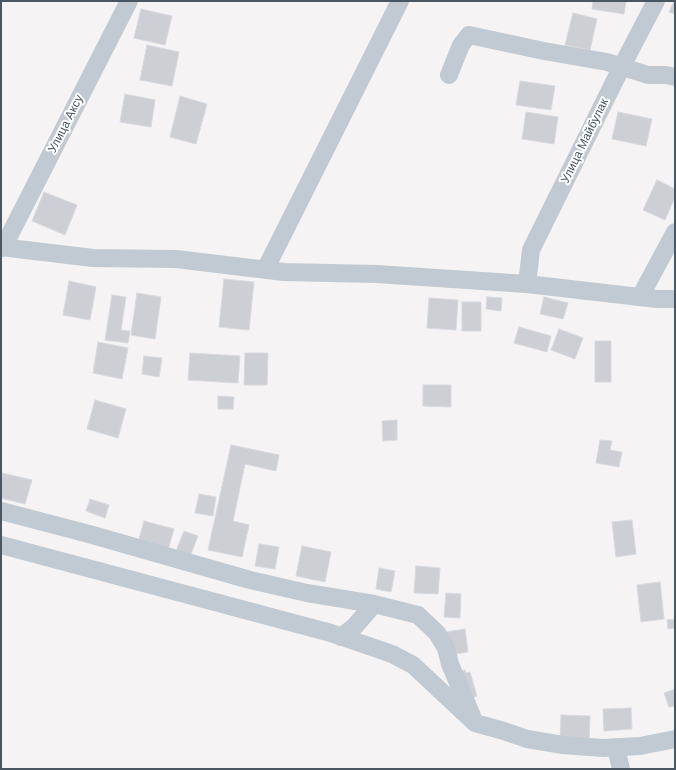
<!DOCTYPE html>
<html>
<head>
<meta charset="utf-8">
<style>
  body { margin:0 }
  #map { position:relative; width:676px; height:770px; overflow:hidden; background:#f5f3f3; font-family:Helvetica,sans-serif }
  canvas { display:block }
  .frame { position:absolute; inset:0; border:2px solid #4a5661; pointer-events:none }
</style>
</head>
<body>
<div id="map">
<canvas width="676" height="770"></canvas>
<div class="frame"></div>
</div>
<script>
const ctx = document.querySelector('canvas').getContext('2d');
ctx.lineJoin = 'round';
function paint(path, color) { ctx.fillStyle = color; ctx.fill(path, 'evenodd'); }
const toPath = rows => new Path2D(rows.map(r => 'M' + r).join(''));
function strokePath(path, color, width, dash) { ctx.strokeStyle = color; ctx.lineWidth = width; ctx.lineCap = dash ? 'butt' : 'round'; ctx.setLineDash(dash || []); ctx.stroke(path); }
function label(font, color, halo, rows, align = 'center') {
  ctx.font = font + ' Helvetica,sans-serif'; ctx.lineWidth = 4; ctx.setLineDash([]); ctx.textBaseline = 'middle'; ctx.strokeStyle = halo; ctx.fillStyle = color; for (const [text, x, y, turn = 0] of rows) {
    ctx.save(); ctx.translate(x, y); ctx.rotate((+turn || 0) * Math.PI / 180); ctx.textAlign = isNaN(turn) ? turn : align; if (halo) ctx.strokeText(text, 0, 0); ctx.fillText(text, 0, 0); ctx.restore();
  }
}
const building = toPath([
  [593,1,626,1,624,14,592,9,593,1],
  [674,1,675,1,675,14,669,12,674,1],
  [141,9,172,16,165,45,134,38,141,9],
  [573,13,597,19,590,50,565,45,573,13],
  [147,45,179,52,172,86,140,80,147,45],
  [520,81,555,86,551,110,516,105,520,81],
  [125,94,155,100,151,127,120,122,125,94],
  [180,96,207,104,196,144,170,137,180,96],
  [526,112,558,117,554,144,522,139,526,112],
  [618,112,652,119,646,146,612,139,618,112],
  [657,180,675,189,675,197,665,220,643,210,657,180],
  [44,192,77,205,65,235,32,221,44,192],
  [224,279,254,282,249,330,219,327,224,279],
  [69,281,96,287,90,320,63,315,69,281],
  [137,293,161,297,155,339,131,335,137,293],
  [112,295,126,297,121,330,130,331,128,343,105,340,112,295],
  [487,297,502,298,501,311,486,309,487,297],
  [544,297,568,303,563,319,540,314,544,297],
  [429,298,458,300,456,330,427,328,429,298],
  [462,302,481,302,481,331,462,331,462,302],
  [519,327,551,336,547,352,514,343,519,327],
  [559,329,583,338,575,359,551,350,559,329],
  [595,341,611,341,611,382,595,382,595,341],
  [98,342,128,348,122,379,93,373,98,342],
  [190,353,240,356,238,383,188,380,190,353],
  [245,353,268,353,267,385,244,385,245,353],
  [144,356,162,358,159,377,142,374,144,356],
  [423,385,451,385,451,407,423,406,423,385],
  [218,396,234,397,233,409,218,409,218,396],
  [95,400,126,409,118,438,87,429,95,400],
  [397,420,397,440,383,441,382,421,397,420],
  [600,440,612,441,610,450,622,452,619,467,596,463,600,440],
  [231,445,279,455,276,471,245,464,233,521,249,525,242,557,208,550,231,445],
  [2,473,32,480,25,504,1,498,2,473],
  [199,494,216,497,213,516,195,513,199,494],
  [90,499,109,505,105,518,86,511,90,499],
  [632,520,636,554,616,557,612,522,632,520],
  [144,521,174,529,168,550,138,543,144,521],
  [184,531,198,536,190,556,176,551,184,531],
  [259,544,279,547,275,569,255,566,259,544],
  [302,546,331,552,325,582,296,576,302,546],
  [416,566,440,568,438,594,414,593,416,566],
  [379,568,395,571,391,592,376,589,379,568],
  [660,582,664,619,641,622,637,585,660,582],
  [446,593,461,594,460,618,444,617,446,593],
  [675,619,675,628,668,629,667,620,675,619],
  [465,629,468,652,449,655,446,632,465,629],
  [465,670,466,673,470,672,477,696,467,700,458,672,465,670],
  [675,689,675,706,669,707,664,693,675,689],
  [631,708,632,729,604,731,603,709,631,708],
  [561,715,590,716,589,742,560,741,561,715]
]);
paint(building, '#cdcfd5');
strokePath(building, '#d7d9de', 1);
strokePath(toPath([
  [449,75,461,45,469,35,544,51,607,62,648,75,666,75,675,77],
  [1,247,93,258,176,259,284,272,377,274,527,284,657,299,675,299],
  [3,248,129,1],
  [265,270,400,1],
  [527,284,531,250,622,66,656,1],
  [640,297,675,232],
  [1,511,89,534,250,580,307,593,374,604,418,615,437,633,446,648,450,664,472,716],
  [1,545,331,633,392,654,413,665,475,723,504,731,527,739,563,745,603,748,640,746,675,739],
  [341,637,355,626,374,604],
  [616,747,621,769]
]), '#c1cad2', 18);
label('12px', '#4a5661', '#fff', [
  ["Улица Аксу",66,124,-63],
  ["Улица Майбулак",585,141,-64]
]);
</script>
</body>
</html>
